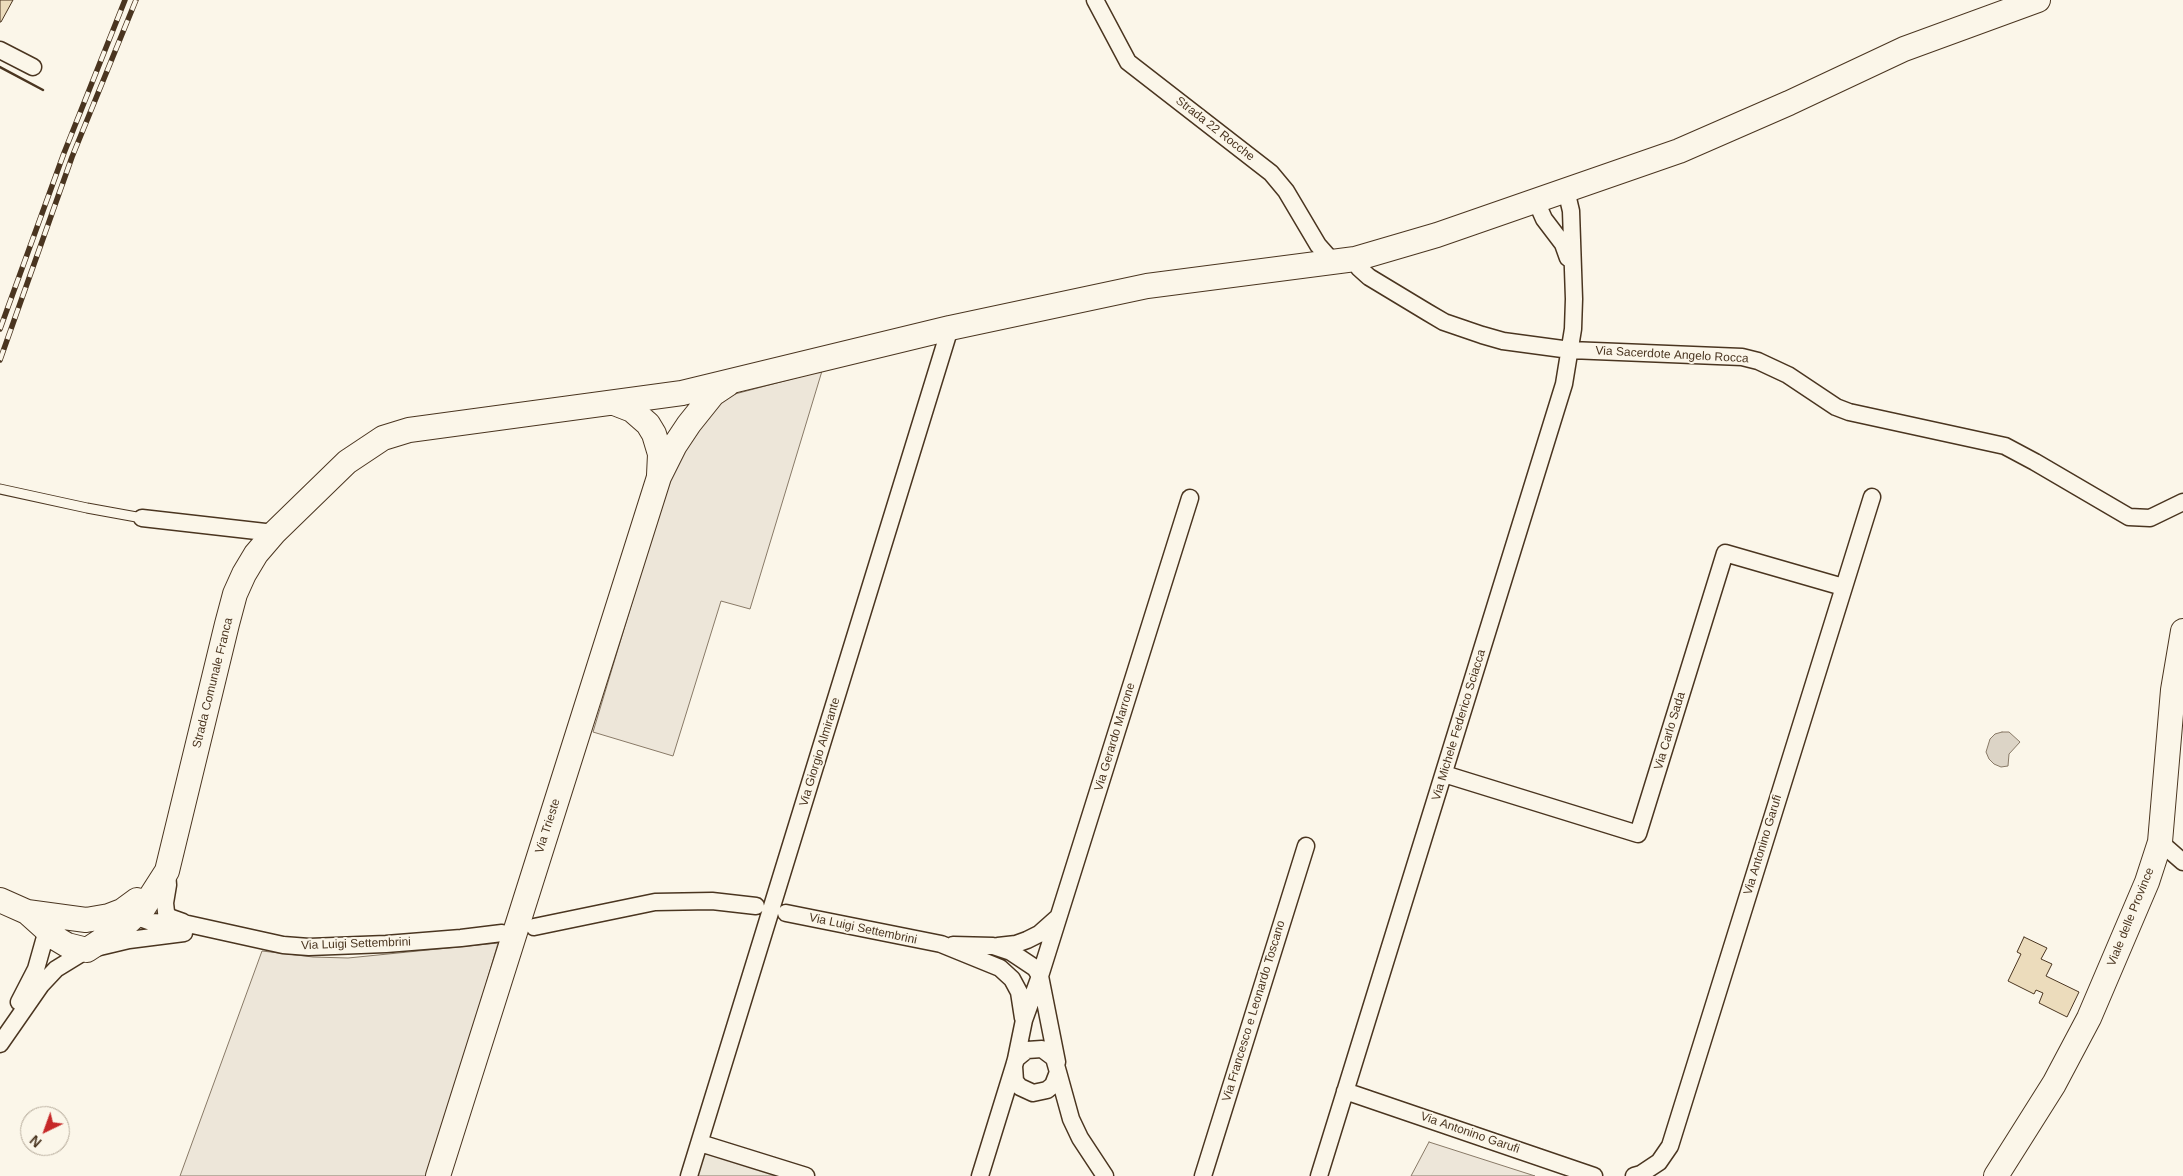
<!DOCTYPE html>
<html>
<head>
<meta charset="utf-8">
<style>
  body { margin:0 }
  #map { position:relative; width:2183px; height:1176px; overflow:hidden; background:#fbf6e9; font-family:Helvetica,sans-serif }
  canvas { display:block }
  .north { position:absolute; left:20px; top:1106px; width:50px; height:50px; box-sizing:border-box; background:#fbf6e9; border:1px solid #b4a999; border-radius:50%; rotate:222deg; font-size:14px; font-weight:700; line-height:20px; text-align:center; color:#4a3520 }
  .north::after { content:''; display:block; margin:auto; width:18px; height:22px; background:#c62828; clip-path:polygon(50% 0,100% 100%,50% 72%,0 100%) }
</style>
</head>
<body>
<div id="map">
<canvas width="2183" height="1176"></canvas>
<div class="north">N</div>
</div>
<script>
const ctx = document.querySelector('canvas').getContext('2d');
ctx.lineJoin = 'round';
function paint(path, color) { ctx.fillStyle = color; ctx.fill(path, 'evenodd'); }
const toPath = rows => new Path2D(rows.map(r => 'M' + r).join(''));
function strokePath(path, color, width, dash) { ctx.strokeStyle = color; ctx.lineWidth = width; ctx.lineCap = dash ? 'butt' : 'round'; ctx.setLineDash(dash || []); ctx.stroke(path); }
function label(font, color, halo, rows, align = 'center') {
  ctx.font = font + ' Helvetica,sans-serif'; ctx.lineWidth = 4; ctx.setLineDash([]); ctx.textBaseline = 'middle'; ctx.strokeStyle = halo; ctx.fillStyle = color; for (const [text, x, y, turn = 0] of rows) {
    ctx.save(); ctx.translate(x, y); ctx.rotate((+turn || 0) * Math.PI / 180); ctx.textAlign = isNaN(turn) ? turn : align; if (halo) ctx.strokeText(text, 0, 0); ctx.fillText(text, 0, 0); ctx.restore();
  }
}
const green = toPath([
  [822,371,750,609,721,601,673,756,593,732,668,483,684,447,718,405,726,398,735,394,822,371],
  [498,943,430,1176,180,1176,262,951,313,957,348,958,498,943],
  [1429,1142,1535,1176,1411,1176,1429,1142]
]);
paint(green, '#ede6d9');
strokePath(green, '#887966', 1);
const parking = toPath([
  [700,1143,806,1176,689,1176,700,1143]
]);
paint(parking, '#ede7d9');
strokePath(parking, '#887966', 1);
const water = toPath([
  [2002,732,2009,732,2020,742,2009,754,2008,766,2001,767,1994,764,1989,759,1986,752,1990,739,1995,734,2002,732]
]);
paint(water, '#dcd4c6');
strokePath(water, '#887966', 1);
const building = toPath([
  [0,0,13,0,1,22,0,22,0,0],
  [2024,937,2047,948,2041,959,2052,964,2046,976,2079,992,2067,1017,2039,1003,2043,993,2036,990,2034,994,2008,981,2021,954,2017,952,2024,937]
]);
paint(building, '#ecdcbc');
strokePath(building, '#4a3520', 1);
const lane = toPath([
  [0,489,87,508,142,518]
]);
const street = toPath([
  [1095,0,1128,62,1271,173,1286,191,1318,245,1333,262],
  [0,50,33,67],
  [1536,201,1544,219,1563,244,1568,258],
  [1355,259,1359,268,1369,277,1427,312,1444,322,1482,335,1503,341,1570,350,1742,357,1758,361,1788,375,1836,407,1849,412,2005,446,2035,462,2129,517,2150,518,2183,502],
  [142,518,274,533],
  [1444,774,1638,834,1725,553,1843,587],
  [2160,842,2183,862],
  [167,873,168,885,165,903,166,912,169,917,183,922],
  [126,913,151,922,188,924,283,945,309,947,386,944,461,938,502,933],
  [786,913,941,944,1000,968,1012,979,1019,992,1023,1018],
  [534,927,655,902,712,901,756,906],
  [953,945,993,946,1011,952,1035,968,1040,976,1057,1062],
  [998,946,1016,944,1027,940,1039,934,1057,918],
  [19,1002,36,969,47,930,52,925],
  [0,1044,41,985,56,969,87,950,129,940,184,933],
  [1016,1059,1024,1020,1040,976,1190,498],
  [1058,1072,1071,1119,1080,1138,1105,1176],
  [1345,1091,1594,1176],
  [700,1143,806,1176],
  [689,1176,950,328],
  [980,1176,1014,1066,1016,1059,1027,1050,1042,1049,1054,1058,1058,1072,1053,1085,1047,1090,1033,1093,1020,1087,1015,1081,1014,1066],
  [1203,1176,1306,846],
  [1319,1176,1564,384,1573,329,1574,299,1571,211,1566,190],
  [1634,1176,1641,1174,1659,1162,1670,1146,1872,497]
]);
const secondary = toPath([
  [614,403,632,410,648,424,654,434,660,454,659,475],
  [0,900,27,912,57,939,67,945,87,950,125,925,144,907,167,871,227,624,235,594,244,574,256,554,274,533,347,462,383,438,409,430,682,393,950,328,1147,286,1355,259,1437,235,1679,151,1789,103,1904,49,2038,0],
  [27,912,86,920,109,916,122,911,137,900],
  [438,1176,659,477,675,445,689,424,713,394,728,384],
  [1996,1176,2054,1084,2089,1018,2147,882,2160,842,2173,690,2183,631]
]);
strokePath(lane, '#4a3520', 11);
strokePath(street, '#4a3520', 19);
strokePath(secondary, '#4a3520', 26);
strokePath(lane, '#fbf6e9', 9);
strokePath(street, '#fbf6e9', 16);
strokePath(secondary, '#fbf6e9', 24);
const rail = toPath([
  [0,329,64,153,125,0],
  [0,360,72,157,136,0]
]);
strokePath(rail, '#4a3520', 5.5);
strokePath(rail, '#fbf6e9', 4, [11]);
strokePath(toPath([
  [0,67,43,90]
]), '#4a3520', 2.5);
label('12px', '#4a3520', '#fbf6e9', [
  ["Strada 22 Rocche",1215,129,38],
  ["Via Sacerdote Angelo Rocca",1672,355,3],
  ["Strada Comunale Franca",213,683,-76],
  ["Via Michele Federico Sciacca",1459,725,-73],
  ["Via Carlo Sada",1670,731,-73],
  ["Via Gerardo Marrone",1115,737,-73],
  ["Via Giorgio Almirante",820,752,-73],
  ["Via Trieste",548,826,-72],
  ["Via Antonino Garufi",1763,845,-73],
  ["Viale delle Province",2131,917,-68],
  ["Via Luigi Settembrini",863,929,12],
  ["Via Luigi Settembrini",356,944,-2],
  ["Via Francesco e Leonardo Toscano",1254,1011,-73],
  ["Via Antonino Garufi",1470,1133,19]
]);
</script>
</body>
</html>
